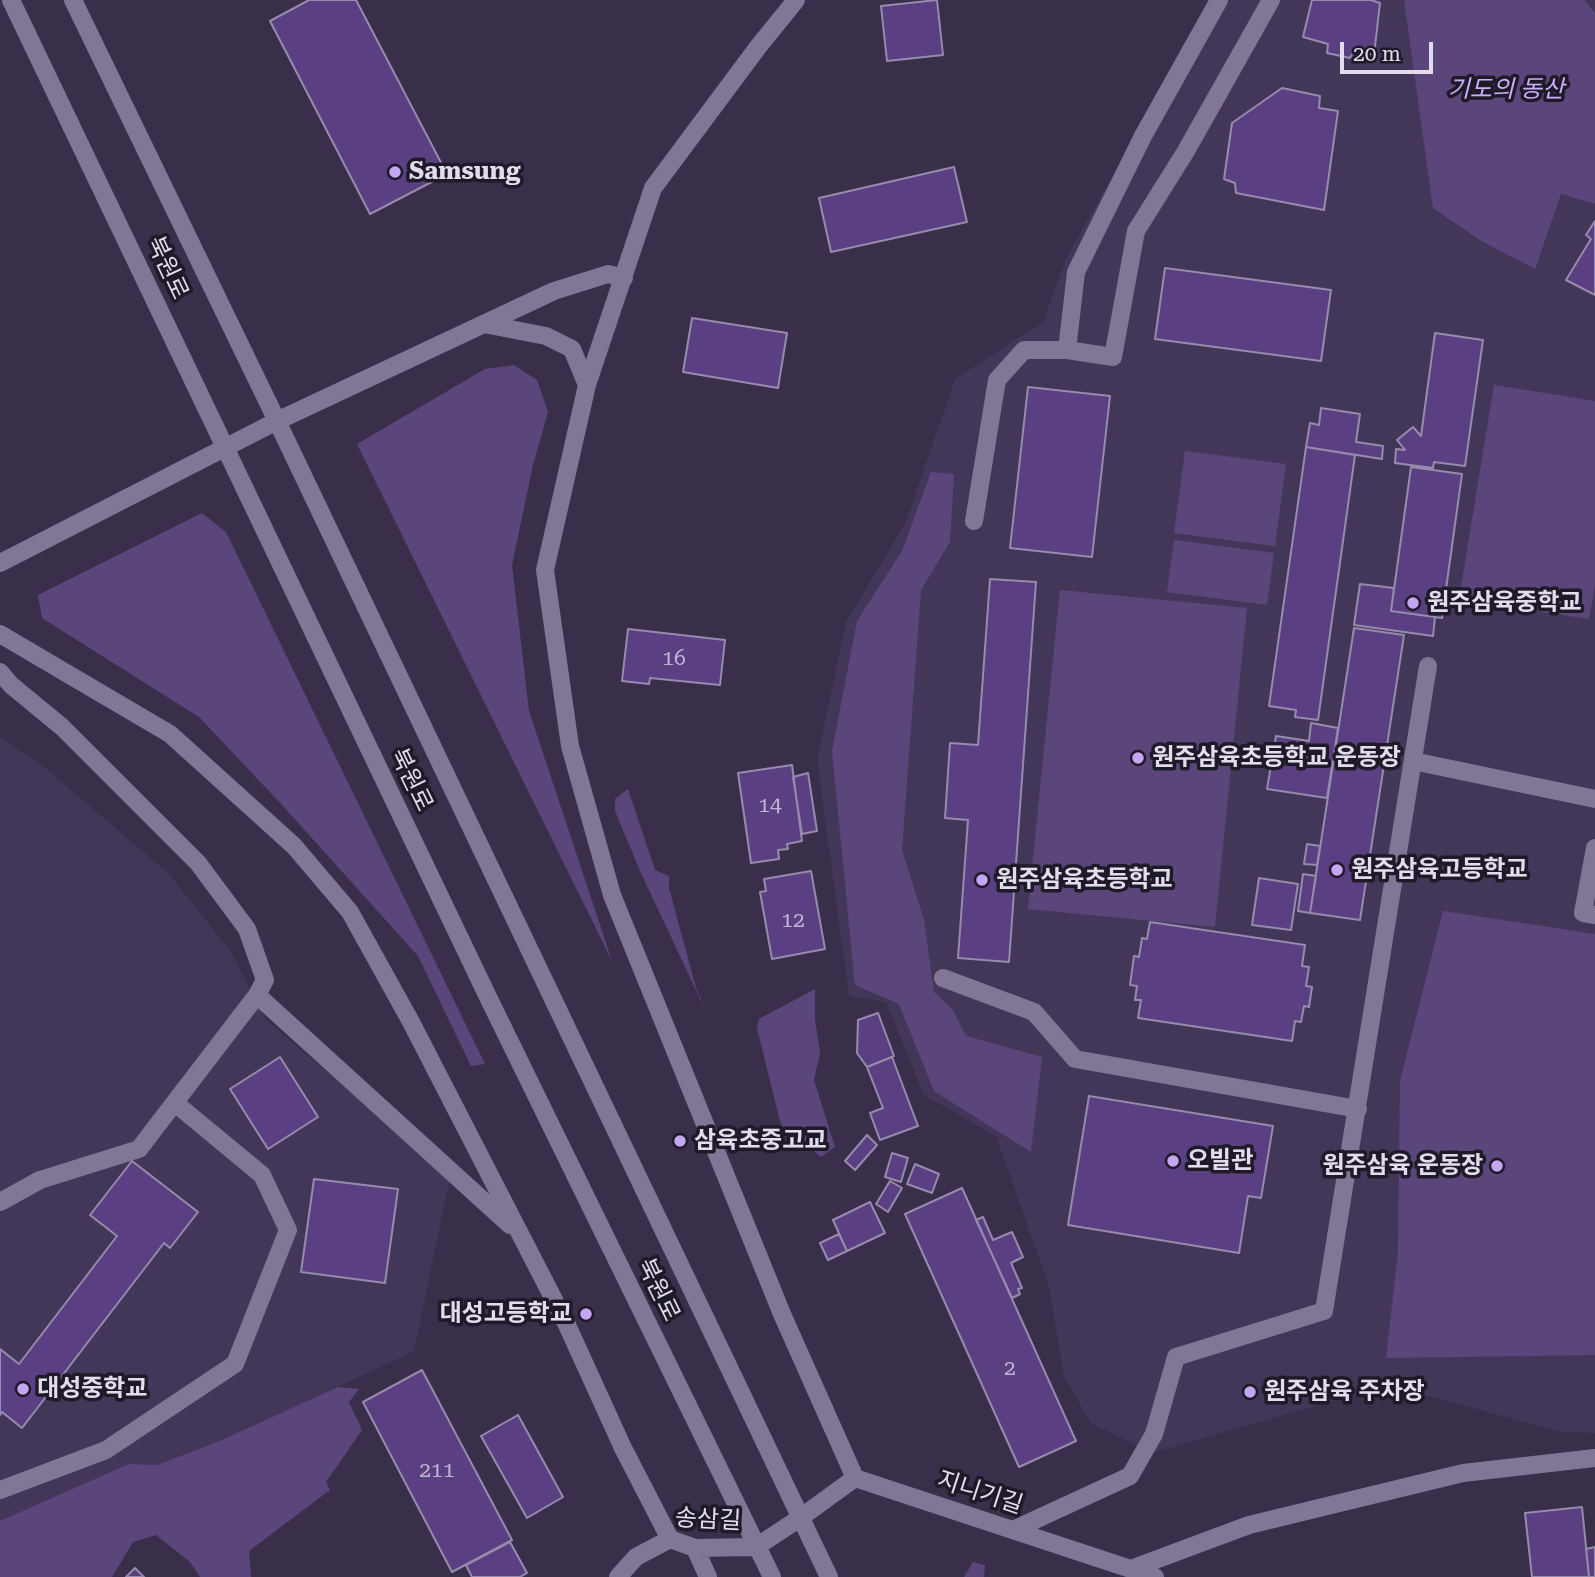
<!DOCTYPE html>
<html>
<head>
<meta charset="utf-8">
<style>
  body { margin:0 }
  #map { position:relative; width:1595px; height:1577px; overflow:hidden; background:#392f4b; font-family:"Roboto Serif",serif }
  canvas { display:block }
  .scale { position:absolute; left:1340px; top:42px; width:93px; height:32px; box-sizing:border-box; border:4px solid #e2dcee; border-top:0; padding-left:9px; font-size:21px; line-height:24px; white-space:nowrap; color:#e2dcee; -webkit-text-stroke:5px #1f1a27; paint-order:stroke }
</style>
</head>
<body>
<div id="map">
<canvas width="1595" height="1577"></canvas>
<div class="scale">20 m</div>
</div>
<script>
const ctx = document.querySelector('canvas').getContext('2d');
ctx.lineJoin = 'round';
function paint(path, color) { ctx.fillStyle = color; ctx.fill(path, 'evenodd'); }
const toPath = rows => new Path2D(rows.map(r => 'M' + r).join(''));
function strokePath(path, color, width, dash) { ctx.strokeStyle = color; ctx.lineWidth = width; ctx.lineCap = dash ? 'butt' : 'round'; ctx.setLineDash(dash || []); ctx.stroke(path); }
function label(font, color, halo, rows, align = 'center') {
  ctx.font = font + ' "Roboto Serif","Noto Sans KR",serif'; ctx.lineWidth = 7; ctx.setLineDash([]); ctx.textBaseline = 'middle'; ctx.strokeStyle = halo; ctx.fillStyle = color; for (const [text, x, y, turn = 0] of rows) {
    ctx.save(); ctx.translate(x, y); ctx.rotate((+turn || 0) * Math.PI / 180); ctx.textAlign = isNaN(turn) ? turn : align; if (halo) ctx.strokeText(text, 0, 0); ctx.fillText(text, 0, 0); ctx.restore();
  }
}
paint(toPath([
  [1208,0,1595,0,1595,1433,1561,1432,1389,1385,1152,1453,1091,1423,1064,1377,1049,1286,996,1136,924,1095,886,1002,849,996,817,760,846,622,905,524,955,379,1043,322,1066,258,1170,74],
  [0,738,38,762,170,875,231,952,266,1020,450,1177,414,1351,0,1546]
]), '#433759');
paint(toPath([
  [1404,0,1584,0,1595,13,1595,204,1561,194,1535,269,1480,240,1433,208],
  [514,365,537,380,548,412,533,465,512,565,529,711,612,961,357,444,485,369],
  [1494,385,1595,401,1595,585,1589,619,1459,599],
  [1185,451,1286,464,1275,546,1174,533],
  [931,472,954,474,950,542,921,590,902,850,924,920,934,992,953,1010,966,1036,1042,1057,1031,1152,934,1091,899,1004,855,985,832,751,857,621,902,551],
  [202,513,226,532,485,1064,471,1066,418,956,283,806,199,717,42,618,38,595],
  [1174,540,1274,553,1267,605,1167,592],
  [1060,590,1247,608,1215,927,1028,909],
  [628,789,655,870,669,876,669,888,696,988,710,1020,640,871,615,811,615,799],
  [1443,911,1595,934,1595,1355,1386,1358,1398,1252,1400,1081],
  [815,989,815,1019,820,1053,814,1080,835,1147,821,1157,781,1125,757,1028,759,1019],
  [338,1387,359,1389,349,1402,362,1430,326,1482,330,1490,249,1551,251,1577,200,1577,190,1562,156,1535,133,1542,112,1577,0,1577,0,1521,129,1464,157,1465,220,1441],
  [973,1562,985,1565,984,1577,964,1577]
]), '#5b467b');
const building = toPath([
  [309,0,356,0,447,174,370,214,270,21,309,0],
  [937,0,943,55,887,61,881,6,937,0],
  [1312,0,1371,0,1380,3,1374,55,1354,51,1350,58,1327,53,1328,44,1303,37,1312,0],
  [1282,88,1320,96,1319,108,1338,111,1324,210,1236,193,1235,183,1224,179,1232,123,1282,88],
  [954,167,967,222,831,252,819,198,954,167],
  [1595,221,1595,295,1566,280,1591,239,1586,235,1595,221],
  [1165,268,1331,290,1321,361,1155,339,1165,268],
  [692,318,787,333,778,388,683,372,692,318],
  [1435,333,1483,340,1465,466,1434,462,1433,468,1395,463,1396,449,1405,450,1397,440,1413,427,1421,436,1435,333],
  [1028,387,1110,396,1092,557,1010,548,1028,387],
  [1321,408,1360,414,1356,442,1383,446,1382,459,1306,447,1310,423,1319,425,1321,408],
  [1306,447,1355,455,1318,720,1295,717,1296,710,1269,706,1306,447],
  [1411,467,1462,474,1442,618,1391,611,1411,467],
  [990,579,1036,582,1009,962,958,958,968,820,945,818,950,743,978,745,990,579],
  [1360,584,1394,588,1391,611,1435,617,1433,636,1354,625,1360,584],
  [1354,628,1404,635,1360,920,1310,913,1354,628],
  [628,629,725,640,720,685,650,678,649,684,622,681,628,629],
  [1311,723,1338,728,1327,798,1267,789,1276,736,1309,741,1311,723],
  [792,765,802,841,787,844,788,849,778,850,779,859,751,863,738,773,792,765],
  [808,773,817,831,802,834,793,777,808,773],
  [1307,844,1320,846,1317,865,1304,864,1307,844],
  [811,871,825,949,772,959,760,892,766,891,764,879,811,871],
  [1303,874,1316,876,1310,913,1298,911,1303,874],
  [1259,878,1298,884,1291,930,1252,925,1259,878],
  [1150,922,1305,945,1302,966,1309,967,1306,986,1312,987,1309,1007,1304,1006,1301,1022,1295,1021,1292,1041,1138,1018,1141,1000,1135,1000,1137,986,1130,985,1134,956,1139,957,1142,938,1147,939,1150,922],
  [878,1013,894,1056,867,1067,857,1053,858,1020,878,1013],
  [280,1057,318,1117,268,1149,230,1089,280,1057],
  [892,1057,918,1126,880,1140,870,1113,883,1108,867,1067,892,1057],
  [1089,1096,1273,1126,1261,1198,1248,1196,1239,1253,1068,1225,1089,1096],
  [867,1135,877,1145,855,1170,845,1161,867,1135],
  [892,1153,908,1158,901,1182,885,1177,892,1153],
  [132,1161,198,1212,170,1248,164,1243,22,1428,2,1412,0,1415,0,1349,19,1364,117,1236,90,1215,132,1161],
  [915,1164,939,1174,932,1193,907,1184,915,1164],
  [314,1179,398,1189,385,1283,301,1272,314,1179],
  [890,1181,902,1188,888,1212,876,1204,890,1181],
  [962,1188,1076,1441,1019,1467,905,1214,962,1188],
  [870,1202,885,1233,847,1251,833,1220,870,1202],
  [983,1217,993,1240,1012,1232,1023,1257,1011,1263,1022,1288,1018,1289,1020,1294,1012,1298,976,1220,983,1217],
  [839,1234,847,1251,828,1260,820,1243,839,1234],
  [422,1370,512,1540,452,1572,363,1402,422,1370],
  [518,1415,563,1497,527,1518,481,1436,518,1415],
  [1582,1507,1589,1577,1532,1577,1525,1513,1582,1507],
  [510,1542,527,1573,520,1577,472,1577,466,1565,510,1542],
  [1595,1547,1595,1577,1589,1577,1586,1549,1595,1547],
  [135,1568,144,1577,126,1577,135,1568]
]);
paint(building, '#5a3f82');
strokePath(building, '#968bac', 2);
strokePath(toPath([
  [11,0,488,997,772,1577],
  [73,0,277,421,829,1577],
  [796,0,758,47,653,188,587,385,545,570,570,746,612,895,782,1314,855,1478],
  [484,324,546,336,572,349,587,385],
  [1067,350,1076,272,1143,136,1219,0],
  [974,521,997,380,1024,350,1067,350,1113,357,1136,231,1186,151,1271,0],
  [0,563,277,421,554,291,608,274,624,278],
  [0,634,170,734,294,846,350,912,411,1022,567,1325,623,1448,670,1539],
  [0,672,11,685,62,727,198,863,247,929,265,980,257,995,139,1149,40,1180,0,1202],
  [1413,761,1595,799],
  [1595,848,1583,913,1595,915],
  [943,978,1034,1012,1075,1059,1358,1109],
  [257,995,510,1225],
  [0,1490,106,1450,235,1364,288,1230,262,1175,175,1103],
  [1013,1530,1130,1476,1154,1434,1176,1357,1324,1311,1428,666],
  [695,1548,708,1577],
  [1131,1569,1249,1525,1463,1473,1595,1458],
  [618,1577,636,1557,670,1539,695,1548,756,1547,800,1518,855,1478,1155,1577]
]), '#817695', 18);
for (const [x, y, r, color] of [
  [395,172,7,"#c3a7f2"],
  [1413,603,7,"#c3a7f2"],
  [1138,758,7,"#c3a7f2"],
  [1337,870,7,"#c3a7f2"],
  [982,880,7,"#c3a7f2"],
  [680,1141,7,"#c3a7f2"],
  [1173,1161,7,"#c3a7f2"],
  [1497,1166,7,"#c3a7f2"],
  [586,1314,7,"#c3a7f2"],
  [23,1389,7,"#c3a7f2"],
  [1250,1392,7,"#c3a7f2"]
]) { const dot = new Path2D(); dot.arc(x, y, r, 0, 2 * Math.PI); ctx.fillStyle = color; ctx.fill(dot); strokePath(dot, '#1f1a27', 2.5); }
label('21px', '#c0b5d3', null, [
  ["16",674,659],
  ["14",770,806],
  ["12",793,921],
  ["2",1010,1369],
  ["211",437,1471]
]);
label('italic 24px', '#ccaffd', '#1f1a27', [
  ["기도의 동산",1506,90]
]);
label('bold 24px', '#e2dcee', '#1f1a27', [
  ["Samsung",409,172],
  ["원주삼육중학교",1427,603],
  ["원주삼육초등학교 운동장",1152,758],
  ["원주삼육고등학교",1351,870],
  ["원주삼육초등학교",996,880],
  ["삼육초중고교",694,1141],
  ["오빌관",1187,1161],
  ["원주삼육 운동장",1483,1166,"right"],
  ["대성고등학교",572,1314,"right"],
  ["대성중학교",37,1389],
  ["원주삼육 주차장",1264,1392]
], 'left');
label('24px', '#e2dcee', '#1f1a27', [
  ["북원로",167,268,65],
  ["북원로",411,780,64],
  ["북원로",658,1290,64],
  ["지니기길",980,1493,18],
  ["송삼길",708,1520,3]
]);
</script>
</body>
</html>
